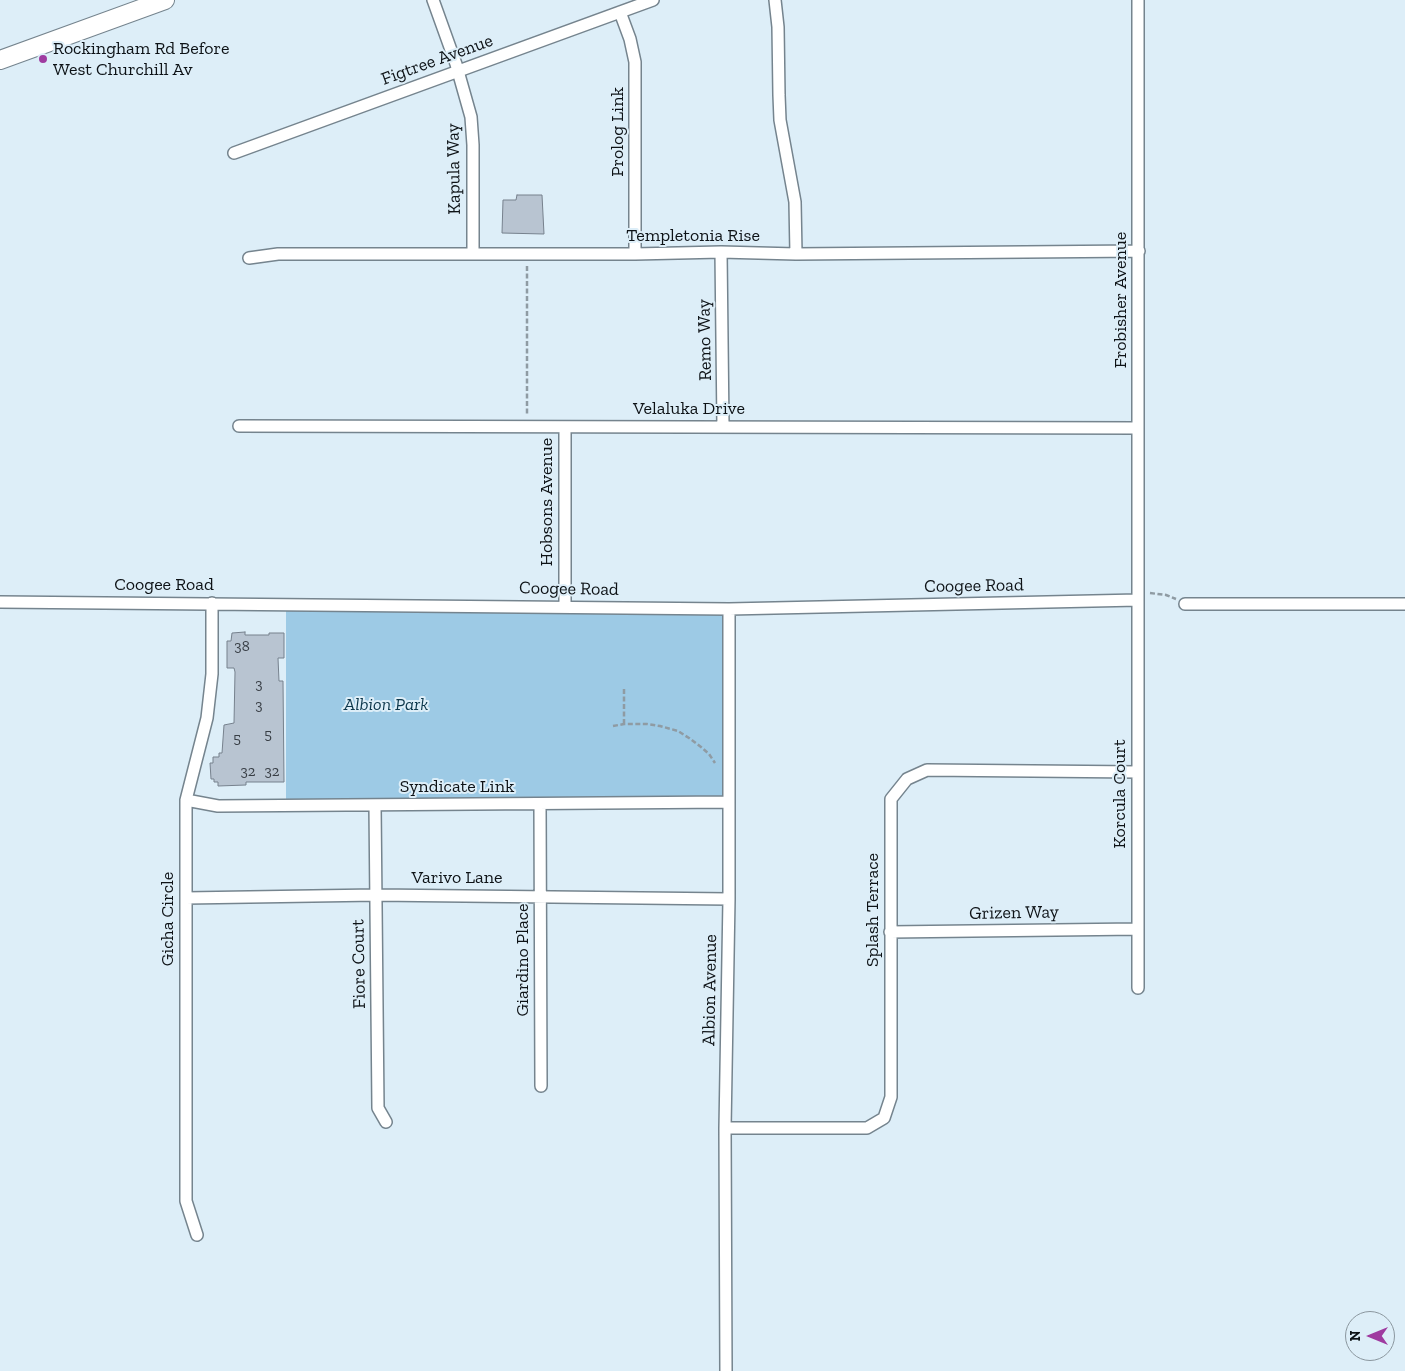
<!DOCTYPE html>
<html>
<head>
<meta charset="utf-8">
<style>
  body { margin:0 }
  #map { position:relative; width:1405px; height:1371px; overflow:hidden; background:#ddeef8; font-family:"Zilla Slab",serif }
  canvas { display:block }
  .north { position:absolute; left:1345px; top:1311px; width:50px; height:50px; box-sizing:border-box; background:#ddeef8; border:1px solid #8a969e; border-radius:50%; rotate:270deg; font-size:14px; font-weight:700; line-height:20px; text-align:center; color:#0d1216 }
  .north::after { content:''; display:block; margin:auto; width:18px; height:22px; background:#9f3ba0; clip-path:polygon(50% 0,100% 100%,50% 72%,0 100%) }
</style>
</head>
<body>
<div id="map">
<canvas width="1405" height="1371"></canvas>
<div class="north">N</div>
</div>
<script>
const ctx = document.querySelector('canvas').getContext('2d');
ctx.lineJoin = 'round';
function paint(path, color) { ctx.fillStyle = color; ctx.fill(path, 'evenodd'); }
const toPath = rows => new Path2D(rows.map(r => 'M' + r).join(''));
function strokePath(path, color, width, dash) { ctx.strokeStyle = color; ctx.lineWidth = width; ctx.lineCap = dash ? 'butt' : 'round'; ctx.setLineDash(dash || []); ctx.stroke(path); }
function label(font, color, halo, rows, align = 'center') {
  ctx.font = font + ' "Zilla Slab",serif'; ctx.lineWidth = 4; ctx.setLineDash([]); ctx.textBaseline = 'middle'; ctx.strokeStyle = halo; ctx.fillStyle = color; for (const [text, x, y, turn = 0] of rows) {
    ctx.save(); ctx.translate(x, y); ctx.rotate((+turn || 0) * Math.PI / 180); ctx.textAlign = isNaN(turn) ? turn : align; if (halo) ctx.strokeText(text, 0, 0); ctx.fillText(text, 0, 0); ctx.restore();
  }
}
paint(toPath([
  [286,604,729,609,729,802,286,805]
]), '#9dcae5');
const building = toPath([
  [517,195,542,195,544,234,502,233,503,200,516,200,517,195],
  [245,632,245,635,269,635,269,633,284,633,284,658,278,658,279,681,283,681,284,782,246,782,246,785,218,786,218,782,214,782,214,779,211,779,210,763,213,763,213,757,219,757,219,753,222,753,224,725,234,723,235,672,234,668,227,668,227,641,231,641,232,633,245,632]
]);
paint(building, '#b8c4d1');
strokePath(building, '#76818d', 1);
const minor = toPath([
  [433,0,456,64,471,117,473,145,473,254],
  [775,0,778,27,779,95,780,120,795,202,796,254],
  [620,12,630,39,635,62,635,254],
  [234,153,653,0],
  [721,252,723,427],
  [249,258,278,254,635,254,721,252,796,254,1139,251],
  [239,426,1138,428],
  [0,602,729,609,1138,600],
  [1185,604,1405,604],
  [565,607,565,427],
  [186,800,218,806,729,802],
  [540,804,541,1086],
  [375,805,378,1108,386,1122],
  [186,898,376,895,729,899],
  [890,932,1138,929],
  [1138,988,1138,0],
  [725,1128,867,1128,884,1118,891,1097,891,799,907,779,927,770,1138,772],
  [197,1235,186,1201,186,800,207,718,212,674,212,603],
  [726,1371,725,1128,729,899,729,609]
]);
const primary = toPath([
  [0,60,165,0]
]);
strokePath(minor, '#75848e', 14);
strokePath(primary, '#75848e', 20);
strokePath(toPath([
  [527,266,527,415],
  [1150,593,1166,595,1176,599],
  [624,724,624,689],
  [613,726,624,724,647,724,660,726,678,731,689,738,701,747,709,754,715,763]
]), '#8f9ba3', 2.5, [5, 2.5]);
strokePath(minor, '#fff', 11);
strokePath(primary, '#fff', 18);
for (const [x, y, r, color] of [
  [43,59,5,"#9f3ba0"]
]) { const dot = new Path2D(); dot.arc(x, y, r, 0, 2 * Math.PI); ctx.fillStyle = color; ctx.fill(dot); strokePath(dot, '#ddeef8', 2); }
label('15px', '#383e45', null, [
  ["38",242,647],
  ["3",259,685],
  ["3",259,706],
  ["5",268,735],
  ["5",237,739],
  ["32",248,772],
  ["32",272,772]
]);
label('18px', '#0d1216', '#ddeef8', [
  ["Rockingham Rd Before",53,49],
  ["West Churchill Av",53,70]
], 'left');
label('18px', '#0d1216', '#ddeef8', [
  ["Figtree Avenue",437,60,-20],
  ["Prolog Link",618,132,-90],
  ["Kapula Way",454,169,-91],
  ["Templetonia Rise",693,236],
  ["Frobisher Avenue",1121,300,-90],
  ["Remo Way",705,340,-91],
  ["Velaluka Drive",689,409],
  ["Hobsons Avenue",547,502,-90],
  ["Coogee Road",164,585],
  ["Coogee Road",974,586,-1],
  ["Coogee Road",569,589,1],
  ["Syndicate Link",457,787],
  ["Korcula Court",1120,794,-90],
  ["Varivo Lane",457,878],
  ["Splash Terrace",873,910,-90],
  ["Grizen Way",1014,913,-1],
  ["Gicha Circle",168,919,-90],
  ["Giardino Place",523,960,-90],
  ["Fiore Court",359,964,-91],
  ["Albion Avenue",710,990,-89]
]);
label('italic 18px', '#0d374b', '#ddeef8', [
  ["Albion Park",386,705]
]);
</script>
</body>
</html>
